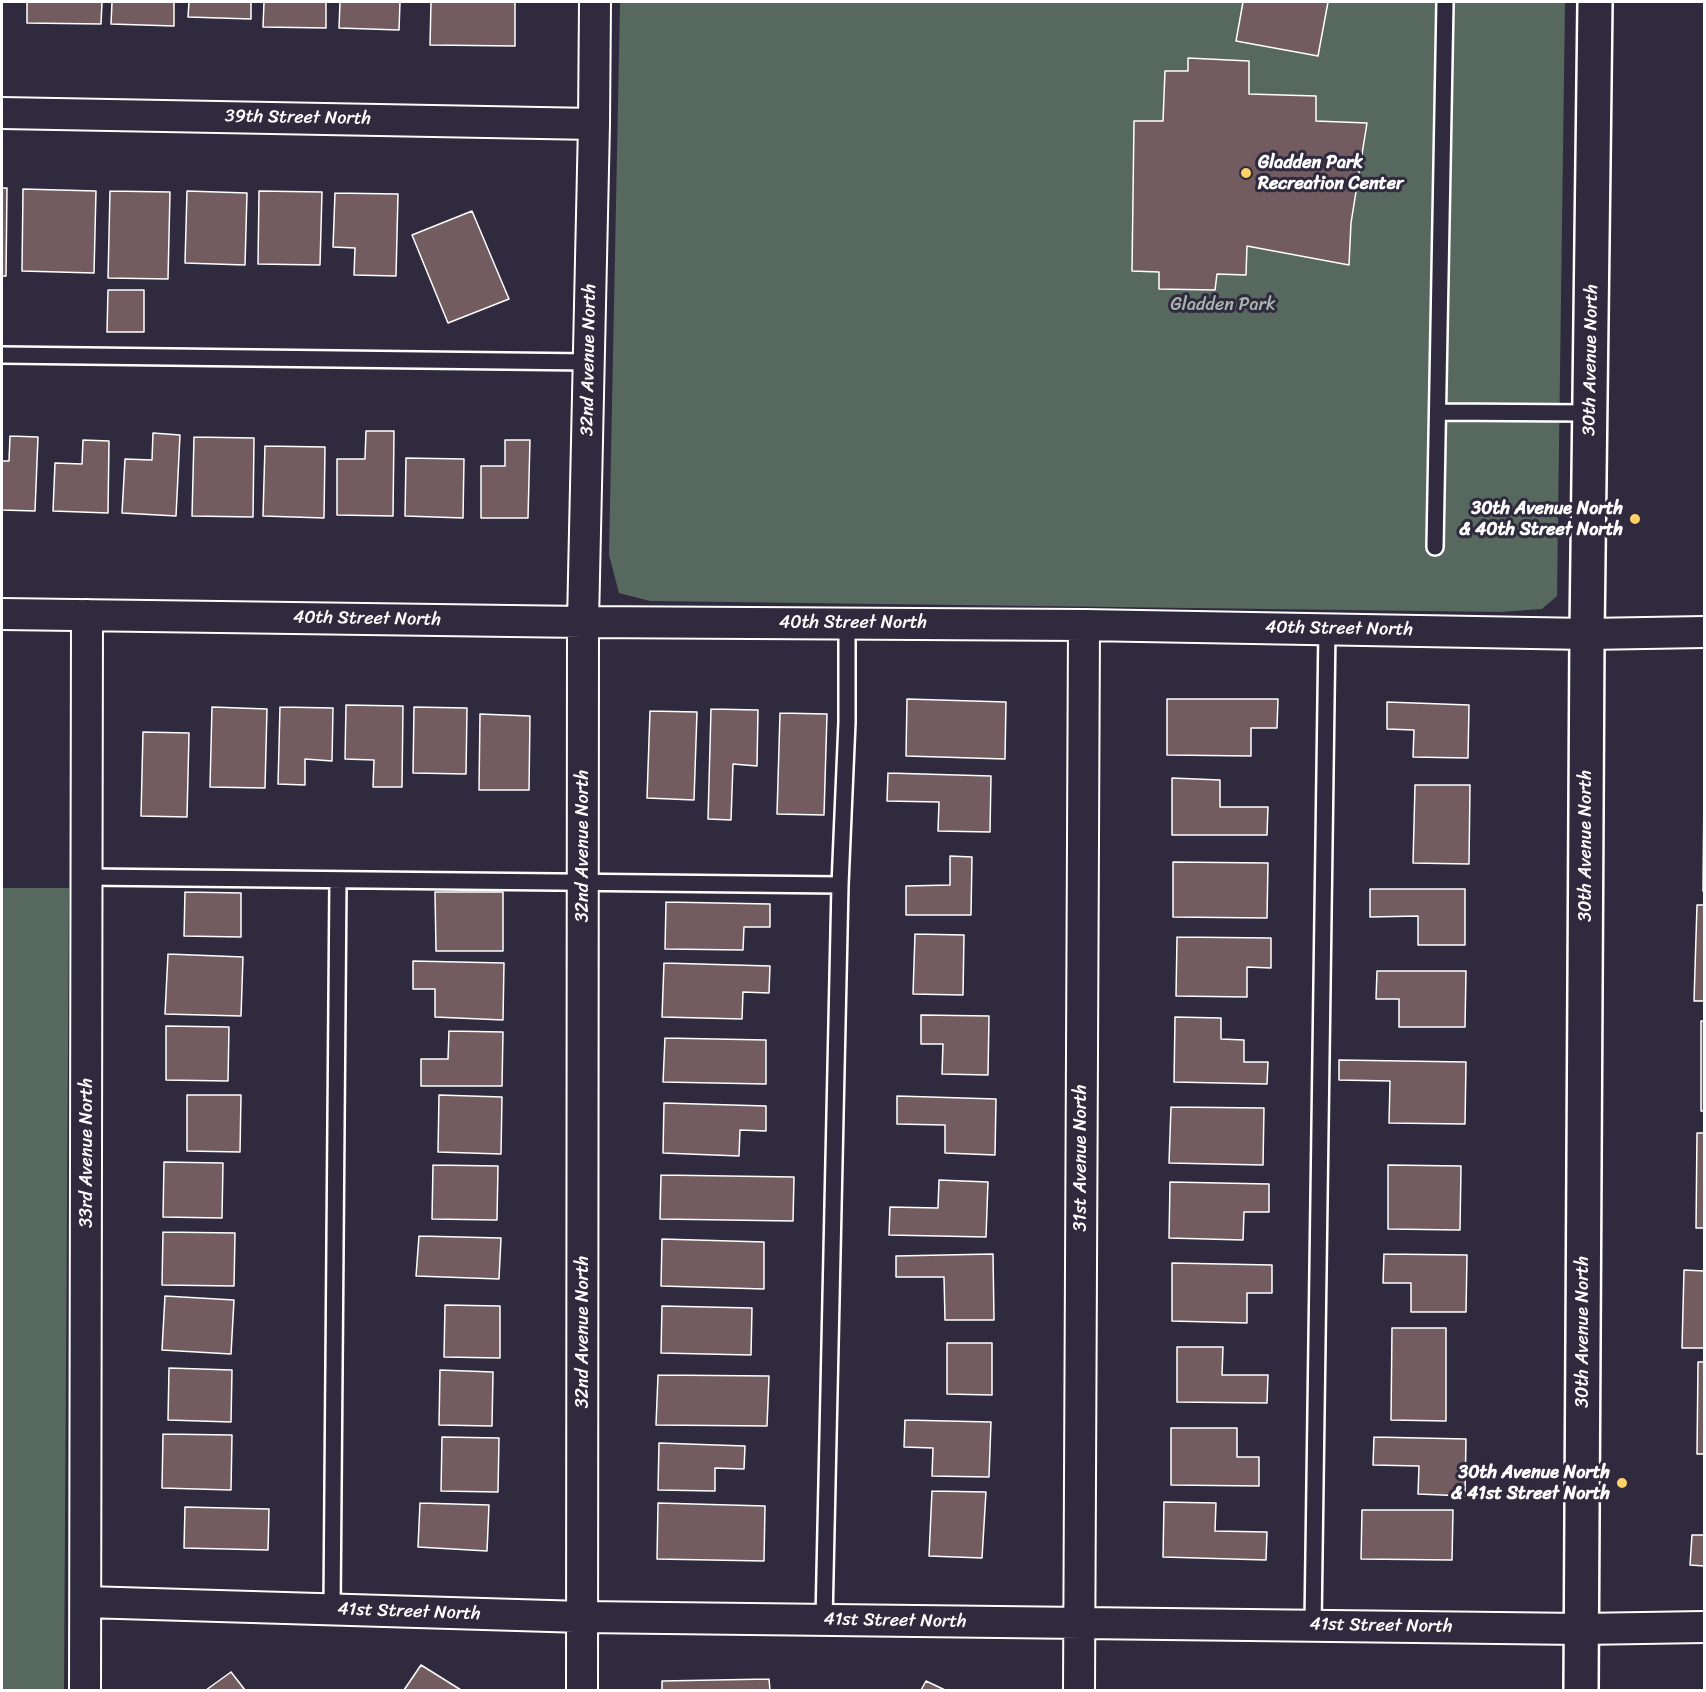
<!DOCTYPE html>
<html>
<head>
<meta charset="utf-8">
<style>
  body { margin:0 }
  #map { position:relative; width:1706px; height:1692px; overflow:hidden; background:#2f2a3d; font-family:Sriracha,sans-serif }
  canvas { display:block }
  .frame { position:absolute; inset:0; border:3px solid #fff; pointer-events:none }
</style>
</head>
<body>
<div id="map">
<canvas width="1706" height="1692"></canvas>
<div class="frame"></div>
</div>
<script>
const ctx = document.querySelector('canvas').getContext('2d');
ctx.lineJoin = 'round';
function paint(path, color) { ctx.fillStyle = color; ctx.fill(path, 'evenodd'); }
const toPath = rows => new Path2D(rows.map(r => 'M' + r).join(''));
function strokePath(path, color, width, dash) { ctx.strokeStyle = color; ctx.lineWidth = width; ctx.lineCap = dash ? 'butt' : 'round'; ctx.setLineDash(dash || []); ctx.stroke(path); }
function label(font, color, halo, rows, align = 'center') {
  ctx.font = font + ' Sriracha,sans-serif'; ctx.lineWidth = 6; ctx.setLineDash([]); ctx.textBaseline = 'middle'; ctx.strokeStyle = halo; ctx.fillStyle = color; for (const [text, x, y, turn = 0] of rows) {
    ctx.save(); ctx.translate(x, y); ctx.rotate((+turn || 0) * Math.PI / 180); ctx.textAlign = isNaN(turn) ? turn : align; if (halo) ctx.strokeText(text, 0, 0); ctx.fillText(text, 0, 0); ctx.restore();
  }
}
paint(toPath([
  [620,2,1565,2,1557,596,1542,609,1501,612,650,601,619,593,609,555],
  [2,888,69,888,64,1690,2,1690]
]), '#57685f');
const building = toPath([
  [27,2,102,2,101,24,27,23,27,2],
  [112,2,174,2,174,26,111,24,112,2],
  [189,2,251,2,251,19,188,17,189,2],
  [264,2,326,2,326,28,263,27,264,2],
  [340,2,400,2,399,30,339,28,340,2],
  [431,2,515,2,515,46,430,45,431,2],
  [1243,2,1328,2,1318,56,1236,41,1243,2],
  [1188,58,1249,61,1249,94,1316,96,1316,121,1367,123,1351,223,1349,265,1247,246,1246,275,1217,274,1215,290,1159,289,1159,272,1132,271,1134,121,1163,121,1165,71,1188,71,1188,58],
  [2,188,7,188,6,276,2,276,2,188],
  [23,189,96,191,94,273,22,271,23,189],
  [110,191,170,192,168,279,108,278,110,191],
  [187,191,247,193,245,265,185,263,187,191],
  [259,191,322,192,320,265,258,264,259,191],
  [335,193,398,194,396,276,354,275,355,248,333,247,335,193],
  [472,211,509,299,448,323,412,235,472,211],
  [108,290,144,290,144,332,107,332,108,290],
  [366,431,394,431,393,516,337,515,337,459,365,459,366,431],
  [153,433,180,435,176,516,122,513,125,459,152,460,153,433],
  [10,436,38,437,35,511,2,510,2,461,9,461,10,436],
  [194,437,254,438,253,517,192,516,194,437],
  [83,440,109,441,108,513,53,511,55,463,82,464,83,440],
  [505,440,530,440,528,518,481,518,481,466,505,466,505,440],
  [265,446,325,447,324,518,263,516,265,446],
  [406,458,464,459,463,518,405,516,406,458],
  [907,699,1006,702,1005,759,906,756,907,699],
  [1167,699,1278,699,1277,728,1251,728,1251,756,1167,755,1167,699],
  [1387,702,1469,705,1468,758,1413,757,1414,730,1387,729,1387,702],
  [346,705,403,706,402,787,373,787,374,760,345,759,346,705],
  [212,707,267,709,265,788,210,787,212,707],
  [280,707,333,708,332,761,305,759,305,785,278,784,280,707],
  [414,707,467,708,466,774,413,773,414,707],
  [711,709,758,710,757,766,733,764,731,820,708,819,711,709],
  [650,711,697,712,694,800,647,798,650,711],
  [780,713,827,714,824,815,777,814,780,713],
  [480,714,530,716,529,790,479,790,480,714],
  [143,732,189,733,187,817,141,816,143,732],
  [888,773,991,776,990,832,938,831,939,802,887,801,888,773],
  [1172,778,1220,780,1220,807,1268,807,1267,835,1172,835,1172,778],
  [1415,785,1470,785,1469,864,1413,863,1415,785],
  [1704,793,1704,891,1703,891,1704,793],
  [950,856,972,857,971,915,906,915,906,886,950,885,950,856],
  [1173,862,1268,863,1267,918,1173,917,1173,862],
  [1370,889,1465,889,1465,945,1418,945,1418,916,1370,917,1370,889],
  [185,892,241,893,241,937,184,936,185,892],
  [435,892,503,892,503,951,436,951,435,892],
  [666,902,770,904,770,927,744,927,743,950,665,949,666,902],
  [1697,905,1704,905,1704,1001,1694,1001,1697,905],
  [915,934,964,935,963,995,913,994,915,934],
  [1177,937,1271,938,1271,968,1247,967,1247,997,1176,996,1177,937],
  [168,954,243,957,241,1016,165,1014,168,954],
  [413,961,504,963,503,1020,435,1017,435,989,413,989,413,961],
  [664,963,770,966,769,993,743,992,742,1019,662,1017,664,963],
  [1377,971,1466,971,1465,1027,1399,1027,1399,999,1376,999,1377,971],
  [921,1015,989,1016,988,1075,942,1074,943,1044,921,1044,921,1015],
  [1175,1017,1221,1018,1221,1039,1244,1040,1244,1062,1268,1062,1267,1084,1174,1082,1175,1017],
  [1701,1021,1704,1021,1704,1111,1701,1111,1701,1021],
  [166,1026,229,1027,228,1081,166,1080,166,1026],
  [449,1031,503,1032,502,1086,421,1086,421,1059,448,1059,449,1031],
  [665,1038,766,1040,766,1084,663,1082,665,1038],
  [1339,1060,1466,1062,1465,1124,1389,1123,1390,1081,1339,1080,1339,1060],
  [187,1095,241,1095,240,1152,187,1151,187,1095],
  [439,1095,502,1097,501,1154,438,1152,439,1095],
  [897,1096,996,1099,995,1155,945,1153,945,1125,897,1124,897,1096],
  [664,1103,766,1106,766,1131,740,1130,739,1156,663,1153,664,1103],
  [1171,1107,1264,1108,1263,1165,1169,1163,1171,1107],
  [1697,1133,1704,1133,1704,1228,1696,1228,1697,1133],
  [164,1162,223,1163,222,1218,163,1217,164,1162],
  [433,1165,498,1166,497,1220,432,1219,433,1165],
  [1388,1165,1461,1166,1460,1230,1388,1229,1388,1165],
  [661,1175,794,1177,793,1221,660,1219,661,1175],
  [939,1180,988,1182,986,1237,889,1235,890,1207,938,1208,939,1180],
  [1170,1182,1269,1184,1269,1212,1244,1212,1243,1240,1169,1238,1170,1182],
  [163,1232,235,1233,234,1286,162,1285,163,1232],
  [419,1236,501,1238,499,1279,416,1276,419,1236],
  [662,1239,764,1242,764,1289,661,1286,662,1239],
  [993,1254,994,1320,945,1320,944,1277,896,1277,896,1256,993,1254],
  [1384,1254,1467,1255,1466,1312,1411,1312,1411,1283,1383,1283,1384,1254],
  [1172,1263,1272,1265,1272,1293,1247,1293,1247,1323,1172,1321,1172,1263],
  [1684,1270,1704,1271,1704,1348,1682,1348,1684,1270],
  [165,1296,234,1300,231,1354,162,1350,165,1296],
  [445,1305,500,1306,500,1358,444,1357,445,1305],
  [662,1306,752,1308,751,1355,661,1353,662,1306],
  [1392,1328,1446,1328,1446,1421,1391,1420,1392,1328],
  [947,1343,992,1343,992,1395,947,1394,947,1343],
  [1177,1347,1223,1347,1222,1375,1268,1375,1267,1403,1177,1402,1177,1347],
  [1698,1362,1704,1362,1704,1454,1697,1454,1698,1362],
  [169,1368,232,1370,231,1422,168,1420,169,1368],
  [440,1370,493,1372,492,1426,439,1425,440,1370],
  [658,1375,769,1376,767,1426,656,1425,658,1375],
  [905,1420,991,1422,989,1477,932,1476,933,1448,904,1447,905,1420],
  [1171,1428,1237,1428,1237,1457,1259,1457,1259,1486,1171,1485,1171,1428],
  [163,1434,232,1435,231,1490,162,1488,163,1434],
  [442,1437,499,1438,498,1492,441,1491,442,1437],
  [1374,1437,1466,1439,1465,1496,1418,1494,1419,1466,1373,1465,1374,1437],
  [659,1443,745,1446,744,1469,715,1468,715,1491,658,1490,659,1443],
  [932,1491,986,1492,982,1558,929,1556,932,1491],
  [1164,1502,1216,1503,1215,1531,1267,1532,1266,1560,1163,1557,1164,1502],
  [420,1503,489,1505,487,1551,418,1547,420,1503],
  [658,1503,765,1506,764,1561,657,1559,658,1503],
  [185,1507,269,1509,268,1550,184,1548,185,1507],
  [1362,1510,1453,1510,1452,1560,1361,1559,1362,1510],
  [1692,1535,1704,1535,1704,1566,1690,1565,1692,1535],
  [421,1665,461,1690,404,1690,421,1665],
  [231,1672,245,1690,206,1690,231,1672],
  [769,1679,770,1690,662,1690,662,1681,769,1679],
  [926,1681,945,1690,921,1690,926,1681]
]);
paint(building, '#725c60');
strokePath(building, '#fff', 1.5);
const service = toPath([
  [2,355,589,362],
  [1438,412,1590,413],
  [1435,547,1445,2],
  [87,877,840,885,824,1620],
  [840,885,847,722,847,623],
  [332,1609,338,880],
  [1313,1625,1327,629]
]);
const minor = toPath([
  [2,113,594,124],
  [2,614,583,622,1084,625,1587,634,1704,632],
  [86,1602,583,1617,1581,1629,1704,1627],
  [85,1690,87,615],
  [582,1690,583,622,594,124,595,2],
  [1079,1690,1084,625]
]);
const tertiary = toPath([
  [1581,1690,1587,634,1595,2]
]);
strokePath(service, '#fff', 20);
strokePath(minor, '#fff', 34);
strokePath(tertiary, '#fff', 38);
strokePath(service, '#2f2a3d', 15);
strokePath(minor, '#2f2a3d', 30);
strokePath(tertiary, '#2f2a3d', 33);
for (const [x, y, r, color] of [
  [1246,173,6,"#ffd166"],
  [1635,519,6,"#ffd166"],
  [1622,1483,6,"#ffd166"]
]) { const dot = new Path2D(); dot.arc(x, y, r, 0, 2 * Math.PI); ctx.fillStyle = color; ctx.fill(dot); strokePath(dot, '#2f2a3d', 2); }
label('18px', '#fff', '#2f2a3d', [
  ["39th Street North",298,118,1],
  ["32nd Avenue North",589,360,-89],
  ["30th Avenue North",1591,360,-89],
  ["40th Street North",367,619,1],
  ["40th Street North",853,623],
  ["40th Street North",1339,629,1],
  ["32nd Avenue North",583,846,-90],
  ["30th Avenue North",1586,846,-90],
  ["33rd Avenue North",87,1153,-90],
  ["31st Avenue North",1081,1158,-90],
  ["32nd Avenue North",583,1332,-90],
  ["30th Avenue North",1583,1332,-90],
  ["41st Street North",409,1612,2],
  ["41st Street North",895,1621,1],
  ["41st Street North",1381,1626,1]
]);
label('bold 18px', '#fff', '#2f2a3d', [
  ["Gladden Park",1258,163,"left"],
  ["Recreation Center",1258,184,"left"],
  ["30th Avenue North",1623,509],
  ["& 40th Street North",1623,530],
  ["30th Avenue North",1610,1473],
  ["& 41st Street North",1610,1494]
], 'right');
label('18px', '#abb4af', '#2f2a3d', [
  ["Gladden Park",1223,305]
]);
</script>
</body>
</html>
